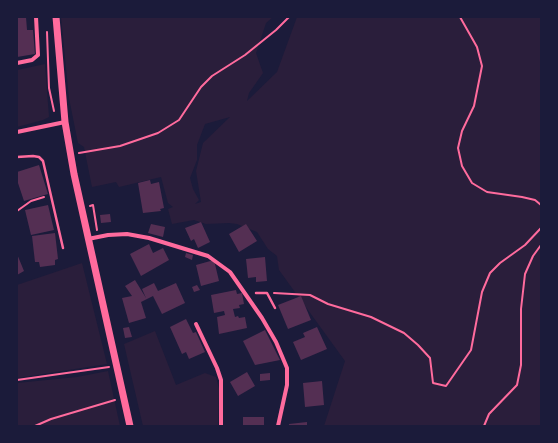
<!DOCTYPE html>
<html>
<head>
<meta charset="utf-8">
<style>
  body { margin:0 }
  #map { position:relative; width:558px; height:443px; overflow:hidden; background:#1b1b3a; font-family:"Fira Sans Condensed",sans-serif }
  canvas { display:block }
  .frame { position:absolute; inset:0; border:18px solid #1b1b3a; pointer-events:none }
</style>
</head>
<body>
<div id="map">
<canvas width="558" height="443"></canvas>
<div class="frame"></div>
</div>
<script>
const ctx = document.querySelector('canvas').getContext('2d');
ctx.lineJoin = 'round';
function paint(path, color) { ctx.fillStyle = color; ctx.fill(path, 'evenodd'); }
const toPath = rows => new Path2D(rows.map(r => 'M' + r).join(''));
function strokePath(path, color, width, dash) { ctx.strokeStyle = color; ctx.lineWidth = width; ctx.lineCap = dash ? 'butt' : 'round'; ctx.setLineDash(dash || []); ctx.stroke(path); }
paint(toPath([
  [61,17,273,17,266,23,256,53,263,73,249,93,247,101,277,72,297,17,541,17,541,426,324,426,345,361,279,270,277,256,268,249,257,232,237,224,229,223,206,224,194,220,172,224,168,209,173,207,168,203,161,177,119,187,116,182,92,187,84,147,78,143,69,98],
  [230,117,203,143,196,171,201,202,195,204,199,200,193,189,190,178,197,160,197,145,205,124],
  [45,64,49,117,43,120,17,127,17,70],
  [82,263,107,364,17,378,17,285],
  [155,331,176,385,205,373,216,377,219,389,218,426,143,426,124,344],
  [108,371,120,426,17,426,17,383,77,377]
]), '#2a1e3b');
paint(toPath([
  [17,17,26,17,27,30,33,30,35,54,17,57],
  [39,165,48,194,24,201,17,180,17,172],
  [150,180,151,184,159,182,164,208,160,209,161,211,143,213,138,183],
  [48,205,54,230,31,235,25,210],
  [110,214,111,222,101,223,100,215],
  [201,222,210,242,198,248,194,239,191,241,185,228],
  [151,224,165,227,163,237,148,233],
  [246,224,257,241,239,252,229,234],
  [55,233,58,259,55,260,55,265,40,267,39,262,35,262,32,236],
  [149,244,153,253,163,248,169,260,141,276,130,254],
  [186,253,193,255,192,260,185,257],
  [17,254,24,271,17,275],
  [265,257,267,281,256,282,256,277,248,278,246,259],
  [214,260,219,281,201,286,196,265],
  [135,280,146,298,142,289,154,283,158,291,176,283,185,303,162,314,153,296,141,302,146,318,129,323,122,298,132,296,125,286],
  [197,285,200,290,194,292,192,287],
  [236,290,237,294,242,293,244,304,239,305,240,308,233,309,235,317,238,316,239,318,245,317,247,328,219,334,217,317,225,315,224,311,214,313,211,295],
  [301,296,311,320,288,329,278,305],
  [186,319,193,333,196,332,205,352,189,359,186,352,182,354,170,327],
  [129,327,132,337,125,338,123,328],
  [317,327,327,349,301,360,293,342,305,337,303,333],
  [265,330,280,360,255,365,243,341],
  [247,372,255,386,238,396,230,382],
  [270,373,270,380,260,381,260,374],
  [322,381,324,405,305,407,303,383],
  [243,417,264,417,264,426,243,426],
  [307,422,307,426,289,426,289,424]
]), '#542f53');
strokePath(toPath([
  [460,17,477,47,482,66,474,106,462,131,458,148,462,166,472,183,487,192,522,197,535,200,541,205],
  [47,32,49,88,54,111],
  [79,153,120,146,158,133,179,120,201,87,212,76,245,55,276,30,289,17],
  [90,206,93,205,97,230],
  [17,211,31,201,44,197],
  [17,250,17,251],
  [274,293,310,295,328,304,371,317,404,333,418,345,430,358,433,383,446,386,471,350,482,292,490,273,500,263,525,245,541,228],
  [17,380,109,367],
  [35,426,51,419,115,400],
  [484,426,489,414,517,385,521,365,521,309,525,274,533,256,541,245]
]), '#ff6b9d', 2);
strokePath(toPath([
  [17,157,33,156,39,157,43,161,63,248],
  [256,293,267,293,275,308]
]), '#ff6b9d', 2.5);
strokePath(toPath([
  [17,63,32,60,38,55,36,17],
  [17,132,65,122],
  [88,239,108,235,127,234,149,238,208,256,230,272,262,318,276,342,287,368,287,385,278,426],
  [196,324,217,368,221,380,221,426]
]), '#ff6b9d', 4);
strokePath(toPath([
  [56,17,65,122,74,174,130,426]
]), '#ff6b9d', 7);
</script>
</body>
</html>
